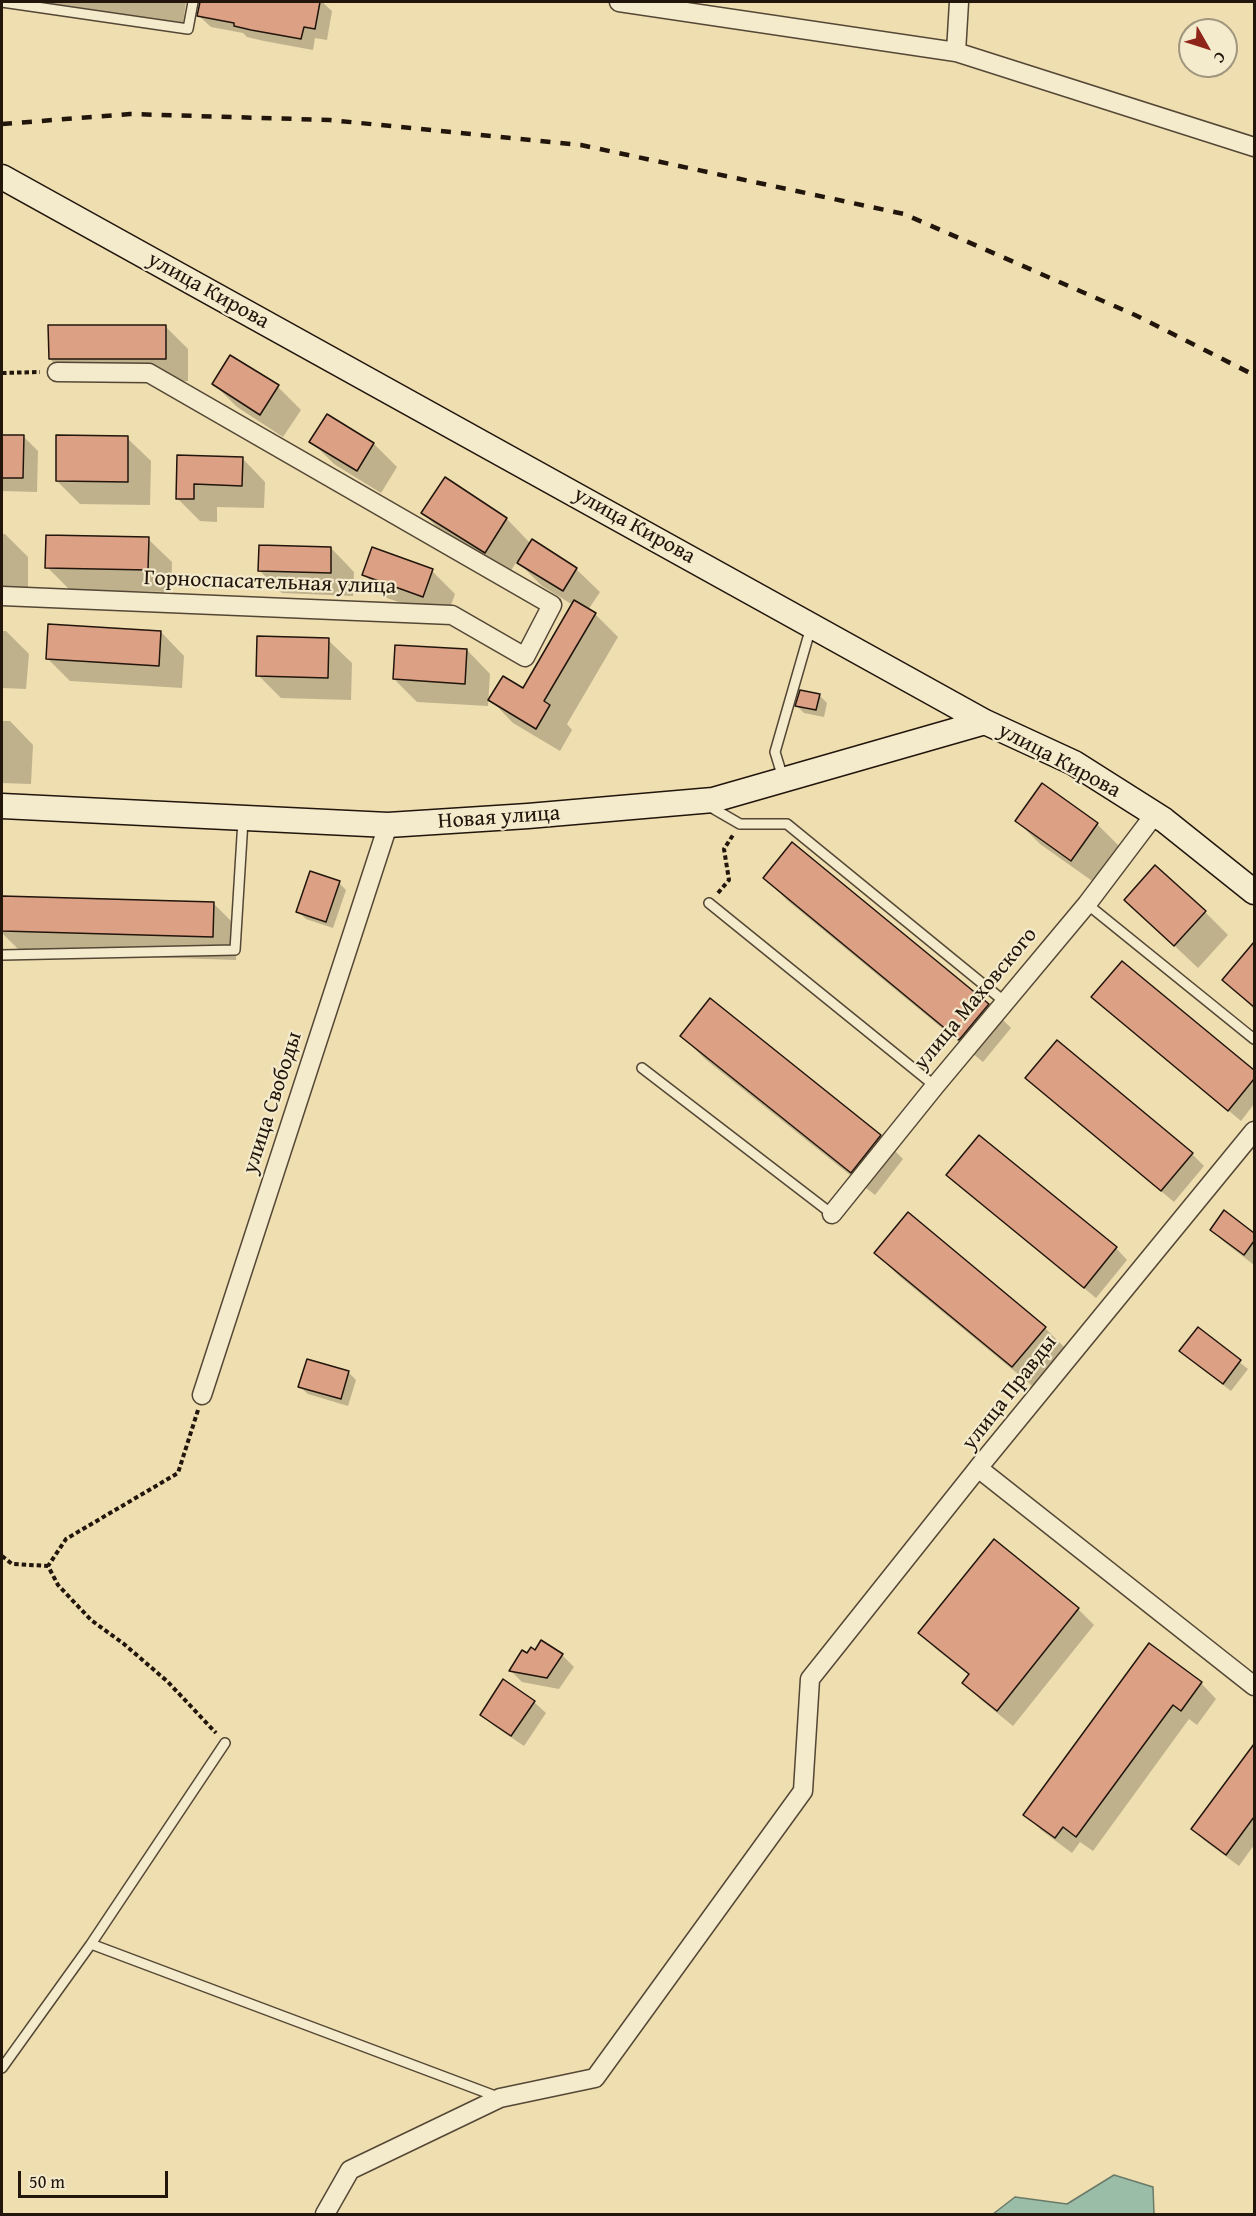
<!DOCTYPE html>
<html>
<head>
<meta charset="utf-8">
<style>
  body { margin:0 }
  #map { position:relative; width:1256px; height:2216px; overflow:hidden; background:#eedeb0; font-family:"Gentium Book Plus",serif }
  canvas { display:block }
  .frame { position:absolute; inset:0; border:3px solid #21150c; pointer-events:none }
  .north { position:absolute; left:1178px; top:18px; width:60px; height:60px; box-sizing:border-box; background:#f4eacc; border:2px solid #a0957f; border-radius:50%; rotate:129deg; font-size:16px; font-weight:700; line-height:24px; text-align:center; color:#21150c }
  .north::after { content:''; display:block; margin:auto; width:21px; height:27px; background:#8f2418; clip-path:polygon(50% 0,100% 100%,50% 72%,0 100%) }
  .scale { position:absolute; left:18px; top:2171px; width:150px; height:27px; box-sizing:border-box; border:3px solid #21150c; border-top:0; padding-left:8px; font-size:18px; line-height:21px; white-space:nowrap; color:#21150c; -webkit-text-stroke:4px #f4eacc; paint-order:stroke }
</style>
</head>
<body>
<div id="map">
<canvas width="1256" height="2216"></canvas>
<div class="frame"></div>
<div class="north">С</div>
<div class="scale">50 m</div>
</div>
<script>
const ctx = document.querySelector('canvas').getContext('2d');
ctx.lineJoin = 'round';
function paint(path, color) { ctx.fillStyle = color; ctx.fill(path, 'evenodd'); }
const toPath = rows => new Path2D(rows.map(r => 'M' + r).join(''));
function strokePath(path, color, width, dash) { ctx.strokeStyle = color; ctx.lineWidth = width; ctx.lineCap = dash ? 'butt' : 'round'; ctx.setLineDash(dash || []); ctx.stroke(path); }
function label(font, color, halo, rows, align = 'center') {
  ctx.font = font + ' "Gentium Book Plus",serif'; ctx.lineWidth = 4.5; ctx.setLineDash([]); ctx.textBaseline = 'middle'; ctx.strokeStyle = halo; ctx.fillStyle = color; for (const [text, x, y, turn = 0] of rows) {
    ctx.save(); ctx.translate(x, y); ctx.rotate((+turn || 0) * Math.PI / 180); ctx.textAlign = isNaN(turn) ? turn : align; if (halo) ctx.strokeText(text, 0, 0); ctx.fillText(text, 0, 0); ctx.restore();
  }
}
const water = toPath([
  [1114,2175,1153,2187,1154,2214,993,2214,1015,2197,1067,2204,1114,2175]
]);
paint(water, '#9abda7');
strokePath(water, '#6a7a69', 1.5);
paint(toPath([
  [2,2,186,2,182,31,2,8],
  [201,2,322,2,332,11,327,40,315,38,313,50,264,41,247,37,243,33,211,27,199,16],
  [165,326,188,349,188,381,73,382,50,359],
  [214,384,278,387,301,410,283,437,237,407],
  [327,416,374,444,397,467,381,493,334,464,311,441],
  [2,436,23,436,38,451,37,492,2,491],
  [127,438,151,461,150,505,80,504,57,481],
  [178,457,242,458,265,482,264,508,217,507,217,522,200,521,177,498],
  [445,479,507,519,531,544,576,569,600,592,588,610,595,614,618,637,567,724,572,730,560,751,513,723,490,699,523,691,573,605,542,586,517,561,508,575,446,536,423,513],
  [2,534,5,534,28,557,28,587,2,588],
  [148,539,172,562,171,592,70,590,47,567],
  [331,548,354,572,353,596,282,593,259,570],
  [432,571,455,594,446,619,387,598,364,574],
  [2,631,6,631,29,654,26,689,2,688],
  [161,632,184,656,182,688,70,681,47,658],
  [328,640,352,663,351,700,281,698,258,675],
  [467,650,490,674,488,706,417,702,394,679],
  [819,695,827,703,824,717,804,713,797,706],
  [2,721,10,721,33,745,31,784,2,783],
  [1042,785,1097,824,1121,848,1095,883,1040,844,1017,821],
  [765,878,988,1005,1011,1028,983,1062,788,901],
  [339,883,346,890,333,928,306,919,298,911],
  [2,898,214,904,237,927,236,960,22,953,2,933],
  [1126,900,1205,912,1228,935,1198,968],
  [1253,947,1254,948,1254,1009,1224,980],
  [1122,963,1254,1072,1254,1104,1241,1121,1093,997],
  [710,1000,880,1136,903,1159,875,1195,705,1059,682,1036],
  [1027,1078,1192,1154,1204,1166,1174,1202],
  [948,1175,1116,1248,1127,1260,1096,1298],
  [1225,1212,1254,1235,1254,1265,1223,1241,1212,1230],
  [876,1253,1045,1328,1068,1351,1036,1389,899,1276],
  [1198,1329,1248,1369,1231,1391,1188,1358],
  [348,1372,356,1380,348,1406,308,1394,300,1387],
  [994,1541,1078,1609,1094,1625,1013,1726,980,1699,964,1683,970,1676,936,1649,920,1633],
  [535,1652,562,1655,574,1667,559,1689,522,1682,511,1671,527,1655],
  [1201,1683,1216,1699,1197,1725,1189,1719,1093,1851,1080,1842,1072,1853,1041,1830,1025,1815],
  [534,1702,546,1713,524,1746,494,1726,482,1715],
  [1254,1747,1254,1845,1239,1866,1205,1841,1193,1829]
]), '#0003');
const building = toPath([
  [200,2,320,2,315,29,304,27,301,39,251,30,234,26,234,23,197,16,200,2],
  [48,325,166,325,166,359,49,359,48,325],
  [230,355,279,385,260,415,212,384,230,355],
  [327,414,374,443,357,471,309,442,327,414],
  [2,435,24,435,23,478,2,478,2,435],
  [56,435,128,436,128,482,56,481,56,435],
  [177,455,243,457,242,486,194,484,194,499,176,499,177,455],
  [445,477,507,518,485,553,421,513,445,477],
  [46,535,149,537,148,570,45,568,46,535],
  [532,539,577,568,563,591,517,563,532,539],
  [259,545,331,547,331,573,258,571,259,545],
  [372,547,433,569,423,597,362,575,372,547],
  [574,600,596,613,544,701,550,705,536,729,488,700,503,676,523,688,574,600],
  [48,624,161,631,159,666,46,659,48,624],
  [257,636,329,638,328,678,256,676,257,636],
  [395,645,467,649,465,684,393,679,395,645],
  [800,690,820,694,816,710,795,706,800,690],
  [1042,783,1098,823,1071,861,1015,821,1042,783],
  [792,842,989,1004,959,1040,763,878,792,842],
  [1155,865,1206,911,1174,946,1124,900,1155,865],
  [310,871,340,881,326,922,296,912,310,871],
  [2,896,214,902,213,937,2,931,2,896],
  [1254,942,1254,1007,1222,980,1254,942],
  [1122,961,1254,1070,1254,1079,1228,1111,1091,997,1122,961],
  [710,998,881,1135,851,1173,680,1036,710,998],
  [1057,1040,1193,1153,1161,1191,1025,1078,1057,1040],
  [979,1135,1117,1247,1084,1288,946,1175,979,1135],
  [1224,1210,1254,1233,1254,1241,1244,1255,1210,1230,1224,1210],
  [908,1212,1046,1327,1012,1367,874,1253,908,1212],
  [1198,1327,1241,1360,1223,1384,1179,1351,1198,1327],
  [307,1359,349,1371,341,1399,298,1387,307,1359],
  [994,1539,1079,1608,997,1711,962,1683,969,1674,918,1633,994,1539],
  [541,1640,563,1654,547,1678,509,1671,522,1650,527,1653,531,1647,535,1650,541,1640],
  [1149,1643,1202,1682,1181,1711,1173,1705,1076,1837,1063,1827,1055,1838,1023,1815,1149,1643],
  [503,1679,535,1701,511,1736,480,1715,503,1679],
  [1254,1744,1254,1817,1226,1855,1191,1829,1254,1744]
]);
paint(building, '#dca084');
strokePath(building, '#21150c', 1.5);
const service = toPath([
  [2,2,188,29,193,2],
  [783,778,775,752,811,627],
  [713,801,714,809,740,824,787,824,1005,1002],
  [709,903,935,1086],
  [1087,904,1254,1039],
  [2,955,235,950,243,820],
  [642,1068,832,1214],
  [91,1944,225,1743],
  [2,2068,91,1944,498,2097]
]);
const minor = toPath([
  [619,2,956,52,1254,147],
  [956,52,959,2],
  [2,596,452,615,525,657,552,605,149,373,57,372],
  [1254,1131,978,1468,1254,1686],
  [832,1214,935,1086,1087,904,1155,814],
  [202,1395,388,825],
  [325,2214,350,2170,500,2098,595,2078,803,1791,810,1679,978,1468]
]);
const secondary = toPath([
  [2,177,985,722,1074,763,1164,820,1254,892],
  [2,806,388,825,528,816,713,800,985,722]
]);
strokePath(service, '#544735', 12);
strokePath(minor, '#544735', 21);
strokePath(secondary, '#21150c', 27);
strokePath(toPath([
  [2,373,40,372],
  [718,893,729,880,724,849,733,835],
  [198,1410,178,1473,66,1539,48,1566,58,1585,91,1620,124,1644,168,1682,216,1733],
  [2,1556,12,1564,48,1566]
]), '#21150c', 4, [4.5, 3]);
strokePath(service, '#f4eacc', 9);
strokePath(minor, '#f4eacc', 18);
strokePath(secondary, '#f4eacc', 24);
strokePath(toPath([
  [2,124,130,114,330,120,581,145,904,214,1135,315,1254,375]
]), '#21150c', 4.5, [10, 10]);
label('22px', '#21150c', '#f4eacc', [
  ["улица Кирова",208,291,29],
  ["улица Кирова",634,526,29],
  ["Горноспасательная улица",270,583,2],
  ["улица Кирова",1059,761,28],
  ["Новая улица",499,818,-4],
  ["улица Маховского",976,999,-50],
  ["улица Свободы",273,1103,-72],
  ["улица Правды",1010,1393,-52]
]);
</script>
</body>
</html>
